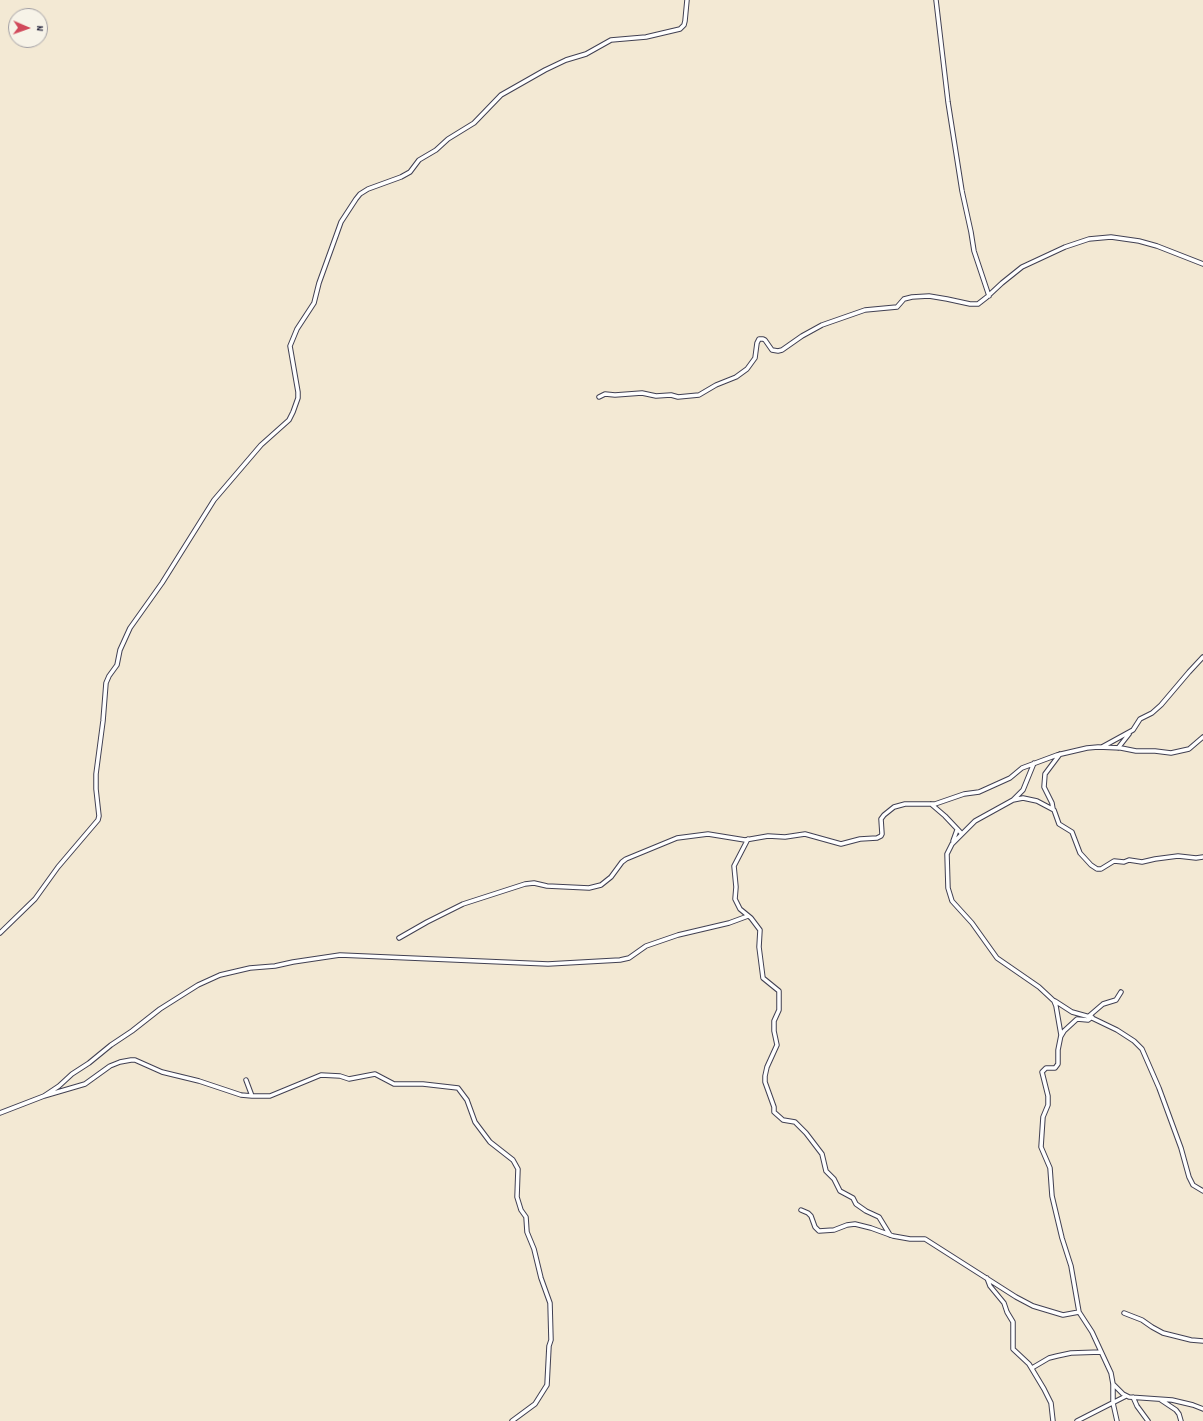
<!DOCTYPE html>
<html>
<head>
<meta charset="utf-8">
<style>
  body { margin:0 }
  #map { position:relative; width:1203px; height:1421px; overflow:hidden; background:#f3e9d4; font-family:Dekko,sans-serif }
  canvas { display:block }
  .north { position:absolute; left:8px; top:8px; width:40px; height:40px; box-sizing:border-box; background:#f7f3e8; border:1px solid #a29fa3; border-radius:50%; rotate:92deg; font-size:11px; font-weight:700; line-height:16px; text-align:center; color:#22223b }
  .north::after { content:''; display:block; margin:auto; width:14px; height:18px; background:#d1495b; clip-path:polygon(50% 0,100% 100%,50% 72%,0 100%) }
</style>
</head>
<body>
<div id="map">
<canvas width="1203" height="1421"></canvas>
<div class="north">N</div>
</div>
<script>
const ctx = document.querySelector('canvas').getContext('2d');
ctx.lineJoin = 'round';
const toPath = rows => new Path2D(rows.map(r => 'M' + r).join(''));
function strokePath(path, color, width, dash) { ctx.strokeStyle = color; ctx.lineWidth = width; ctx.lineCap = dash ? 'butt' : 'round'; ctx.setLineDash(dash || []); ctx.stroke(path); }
const street = toPath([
  [936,0,948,102,962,191,971,232,974,251,989,296],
  [599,397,605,394,615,395,642,393,656,396,671,395,678,397,699,395,716,385,736,377,747,369,755,358,757,343,759,339,763,339,765,340,772,350,778,351,782,350,802,336,822,325,865,310,897,307,904,299,912,297,929,296,947,299,970,304,978,304,987,297,1002,283,1022,267,1065,247,1089,239,1111,237,1139,241,1157,246,1203,264],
  [1102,747,1133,730,1140,719,1152,713,1161,705,1189,672,1203,657],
  [1118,748,1129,734],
  [1013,800,1023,790,1034,763],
  [931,804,945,816,962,834],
  [1053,809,1052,803,1044,787,1045,774,1060,754],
  [748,839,734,866,736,887,735,899,740,909,751,918,760,930,759,947,763,978,779,991,779,1010,774,1021,774,1031,777,1045,767,1067,765,1076,765,1082,774,1107,774,1112,783,1120,795,1122,806,1133,822,1154,826,1171,834,1179,840,1191,853,1198,856,1204,866,1211,879,1217,890,1235],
  [953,841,957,830],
  [0,933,35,899,58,867,98,820,99,816,96,789,96,774,103,721,106,683,109,676,117,665,120,650,130,628,162,583,214,500,261,445,289,420,293,412,298,398,298,392,290,346,297,329,314,303,319,283,336,236,341,222,356,199,360,194,368,189,401,177,410,172,419,160,436,150,448,139,474,123,501,95,545,70,566,60,586,54,611,40,646,37,680,29,684,25,685,21,687,0],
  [399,938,427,922,463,904,525,884,534,883,547,886,589,888,601,885,611,877,622,862,626,859,677,838,708,834,745,840,768,836,785,837,805,834,841,844,860,839,877,838,881,836,882,834,881,819,884,815,894,807,905,804,935,804,964,794,979,792,1010,778,1022,768,1057,755,1087,748,1098,747,1121,748,1136,751,1155,751,1171,753,1189,749,1203,737],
  [1055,1001,1072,1012,1090,1017,1117,1030,1134,1041,1142,1049,1159,1088,1181,1148,1189,1177,1193,1185,1203,1191],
  [1089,1016,1103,1004,1116,1000,1121,992],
  [1061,1036,1064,1031,1077,1019,1088,1020,1092,1017],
  [246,1080,252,1096],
  [44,1096,85,1084,110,1066,120,1062,131,1060,135,1060,162,1072,199,1081,241,1095,252,1096,270,1096,321,1075,340,1076,349,1079,375,1074,394,1084,423,1084,458,1088,467,1100,475,1122,490,1142,513,1160,518,1169,517,1197,521,1210,526,1217,527,1232,534,1249,541,1278,550,1303,551,1340,549,1346,547,1385,535,1404,512,1421],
  [0,1113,44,1096,59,1086,72,1074,89,1063,111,1045,132,1031,160,1009,198,985,220,975,250,968,275,966,293,962,340,955,548,964,620,960,629,958,646,946,678,935,729,923,748,916],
  [801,1210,808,1213,811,1216,815,1227,819,1231,834,1230,847,1225,855,1224,871,1228,893,1236,910,1239,925,1239,1016,1297,1033,1306,1063,1315,1079,1312],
  [987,1278,990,1286,1004,1303,1007,1312,1013,1322,1013,1349,1029,1364,1044,1389,1051,1403,1053,1421],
  [1124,1313,1142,1320,1152,1327,1163,1333,1191,1340,1203,1341],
  [1032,1368,1049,1358,1057,1356,1071,1353,1101,1352],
  [1113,1384,1123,1394,1129,1397,1172,1400,1193,1405,1203,1409],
  [1133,1397,1137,1406,1148,1421],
  [1161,1400,1176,1410,1179,1414,1181,1421],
  [1077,1421,1126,1396],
  [1117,1421,1113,1403,1113,1384,1111,1373,1092,1332,1079,1312,1071,1266,1062,1238,1052,1196,1050,1168,1041,1147,1043,1117,1048,1105,1048,1096,1042,1072,1046,1068,1055,1068,1058,1064,1058,1050,1061,1035,1056,1006,1054,1001,1039,987,997,958,972,923,952,901,948,888,947,854,952,844,975,821,1013,800,1023,798,1037,801,1054,810,1059,824,1072,832,1080,853,1091,865,1097,869,1101,869,1114,861,1124,862,1129,860,1142,862,1155,859,1178,856,1196,858,1203,857]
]);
strokePath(street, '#414052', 5.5);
strokePath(street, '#fff', 3.5);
</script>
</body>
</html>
